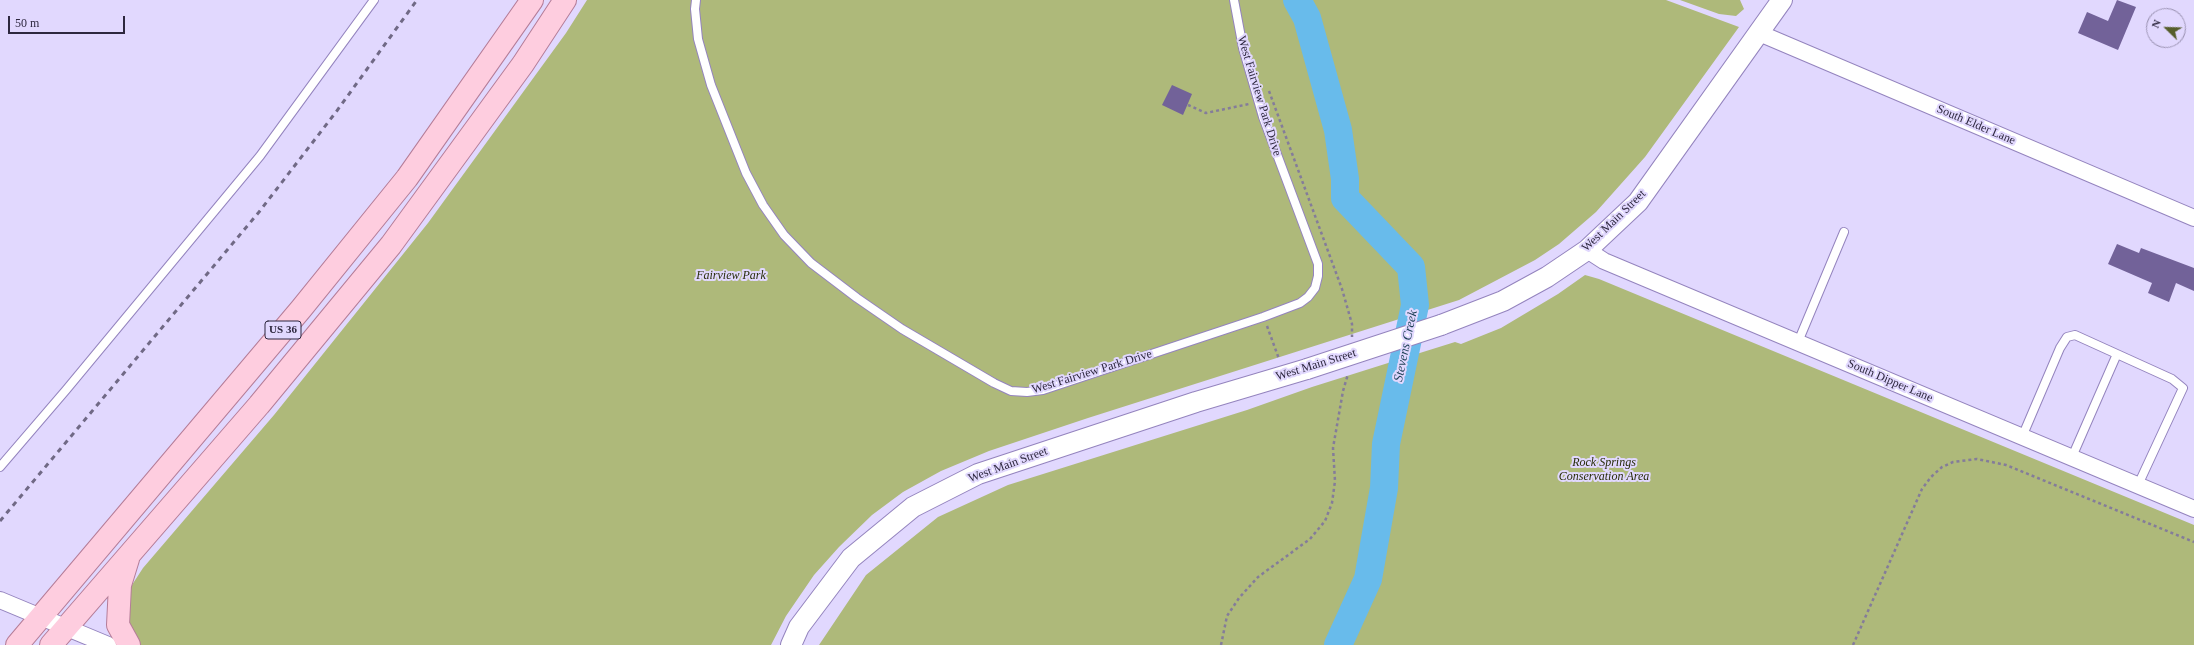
<!DOCTYPE html>
<html>
<head>
<meta charset="utf-8">
<style>
  body { margin:0 }
  #map { position:relative; width:2194px; height:645px; overflow:hidden; background:#e1d8fe; font-family:"Times New Roman",serif }
  canvas { display:block }
  .north { position:absolute; left:2146px; top:8px; width:40px; height:40px; box-sizing:border-box; background:#e1d8fe; border:1px solid #9991b1; border-radius:50%; rotate:293deg; font-size:11px; font-weight:700; line-height:16px; text-align:center; color:#2d273e }
  .north::after { content:''; display:block; margin:auto; width:14px; height:18px; background:#555d2b; clip-path:polygon(50% 0,100% 100%,50% 72%,0 100%) }
  .scale { position:absolute; left:8px; top:16px; width:117px; height:18px; box-sizing:border-box; border:2px solid #2d273e; border-top:0; padding-left:5px; font-size:12px; line-height:14px; white-space:nowrap; color:#2d273e; -webkit-text-stroke:3px #e1d8fe; paint-order:stroke }
</style>
</head>
<body>
<div id="map">
<canvas width="2194" height="645"></canvas>
<div class="north">N</div>
<div class="scale">50 m</div>
</div>
<script>
const ctx = document.querySelector('canvas').getContext('2d');
ctx.lineJoin = 'round';
function paint(path, color) { ctx.fillStyle = color; ctx.fill(path, 'evenodd'); }
const toPath = rows => new Path2D(rows.map(r => 'M' + r).join(''));
function strokePath(path, color, width, dash) { ctx.strokeStyle = color; ctx.lineWidth = width; ctx.lineCap = dash ? 'butt' : 'round'; ctx.setLineDash(dash || []); ctx.stroke(path); }
function label(font, color, halo, rows, align = 'center') {
  ctx.font = font + ' "Times New Roman",serif'; ctx.lineWidth = 4; ctx.setLineDash([]); ctx.textBaseline = 'middle'; ctx.strokeStyle = halo; ctx.fillStyle = color; for (const [text, x, y, turn = 0] of rows) {
    ctx.save(); ctx.translate(x, y); ctx.rotate((+turn || 0) * Math.PI / 180); ctx.textAlign = isNaN(turn) ? turn : align; if (halo) ctx.strokeText(text, 0, 0); ctx.fillText(text, 0, 0); ctx.restore();
  }
}
paint(toPath([
  [587,0,1666,0,1739,27,1645,157,1596,212,1559,244,1535,260,1459,300,1088,418,989,451,941,471,903,492,872,515,839,547,814,575,786,616,771,645,140,645,132,637,126,624,130,588,143,568,274,415,428,223,566,33],
  [1680,0,1740,0,1744,9,1736,16,1719,14],
  [1585,275,1599,279,2194,525,2194,645,819,645,866,575,938,517,1008,485,1247,410,1312,387,1423,352,1455,342,1461,344,1501,328,1558,294]
]), '#aeb97a');
strokePath(toPath([
  [1297,0,1307,18,1338,130,1345,179,1345,198,1411,267,1415,305,1386,444,1384,488,1368,579,1338,645]
]), '#68bbeb', 28);
paint(toPath([
  [2117,0,2136,7,2118,50,2078,33,2087,12,2108,21],
  [1172,85,1192,94,1183,115,1162,105],
  [2117,244,2139,253,2141,248,2194,268,2194,291,2176,283,2169,302,2148,293,2152,283,2108,264]
]), '#726299');
const service = toPath([
  [696,0,695,9,698,39,711,85,746,173,763,205,784,235,811,263,857,298,902,329,994,383,1011,391,1027,392,1043,390,1263,317,1300,303,1308,297,1315,288,1318,276,1318,264,1263,117,1243,48,1234,0],
  [1798,342,1844,232],
  [2022,437,2060,348,2067,337,2075,335,2172,379,2183,388,2138,485],
  [2072,457,2117,354],
  [0,467,66,390,260,156,374,0]
]);
const minor = toPath([
  [1759,33,2194,218],
  [1587,250,1604,261,2194,509],
  [0,600,108,645]
]);
const tertiary = toPath([
  [1441,325,1503,301,1547,277,1587,250,1638,202,1782,0],
  [791,645,799,627,851,558,913,507,978,474,1196,402,1307,369]
]);
const primary = toPath([
  [128,559,120,585,118,625,129,645],
  [17,645,301,309,407,178,532,0],
  [51,645,259,405,391,245,523,64,565,0]
]);
strokePath(service, '#9484be', 10);
strokePath(minor, '#9484be', 18);
strokePath(tertiary, '#9484be', 22);
strokePath(primary, '#b57d98', 24);
strokePath(toPath([
  [1269,91,1342,289,1352,324,1352,337],
  [1188,105,1206,113,1249,104],
  [1267,326,1279,359],
  [1221,645,1227,616,1239,598,1258,577,1310,539,1325,521,1332,503,1335,481,1333,448,1343,391,1348,374],
  [1853,645,1922,489,1931,477,1942,467,1953,462,1977,459,2006,465,2194,542]
]), '#847c9a', 2.5, [3, 3]);
strokePath(service, '#fff', 8);
strokePath(minor, '#fff', 16);
strokePath(tertiary, '#fff', 20);
strokePath(primary, '#fecddf', 22);
strokePath(toPath([
  [0,521,259,212,336,112,417,0]
]), '#706985', 3, [5, 5]);
const tertiaryBridge = toPath([
  [1307,369,1441,325]
]);
strokePath(tertiaryBridge, '#9484be', 22, []);
strokePath(tertiaryBridge, '#fff', 20);
for (const [x, y, w] of [
  [283,330,36]
]) { const box = new Path2D(); box.roundRect(x - w / 2, y - 9, w, 18, 3); ctx.fillStyle = '#e1d8fe'; ctx.fill(box); strokePath(box, '#2d273e', 1); }
label('bold 11px', '#2d273e', null, [
  ["US 36",283,330]
]);
label('12px', '#2d273e', '#e1d8fe', [
  ["West Fairview Park Drive",1259,96,73],
  ["South Elder Lane",1976,125,23],
  ["West Main Street",1614,221,-44],
  ["West Main Street",1316,365,-17],
  ["West Fairview Park Drive",1092,372,-17],
  ["South Dipper Lane",1890,381,23],
  ["West Main Street",1008,465,-20]
]);
label('italic 12px', '#272c08', '#e1d8fe', [
  ["Fairview Park",731,276],
  ["Rock Springs",1604,463],
  ["Conservation Area",1604,477]
]);
label('italic 13px', '#1a3e53', '#e1d8fe', [
  ["Stevens Creek",1406,346,-78]
]);
</script>
</body>
</html>
